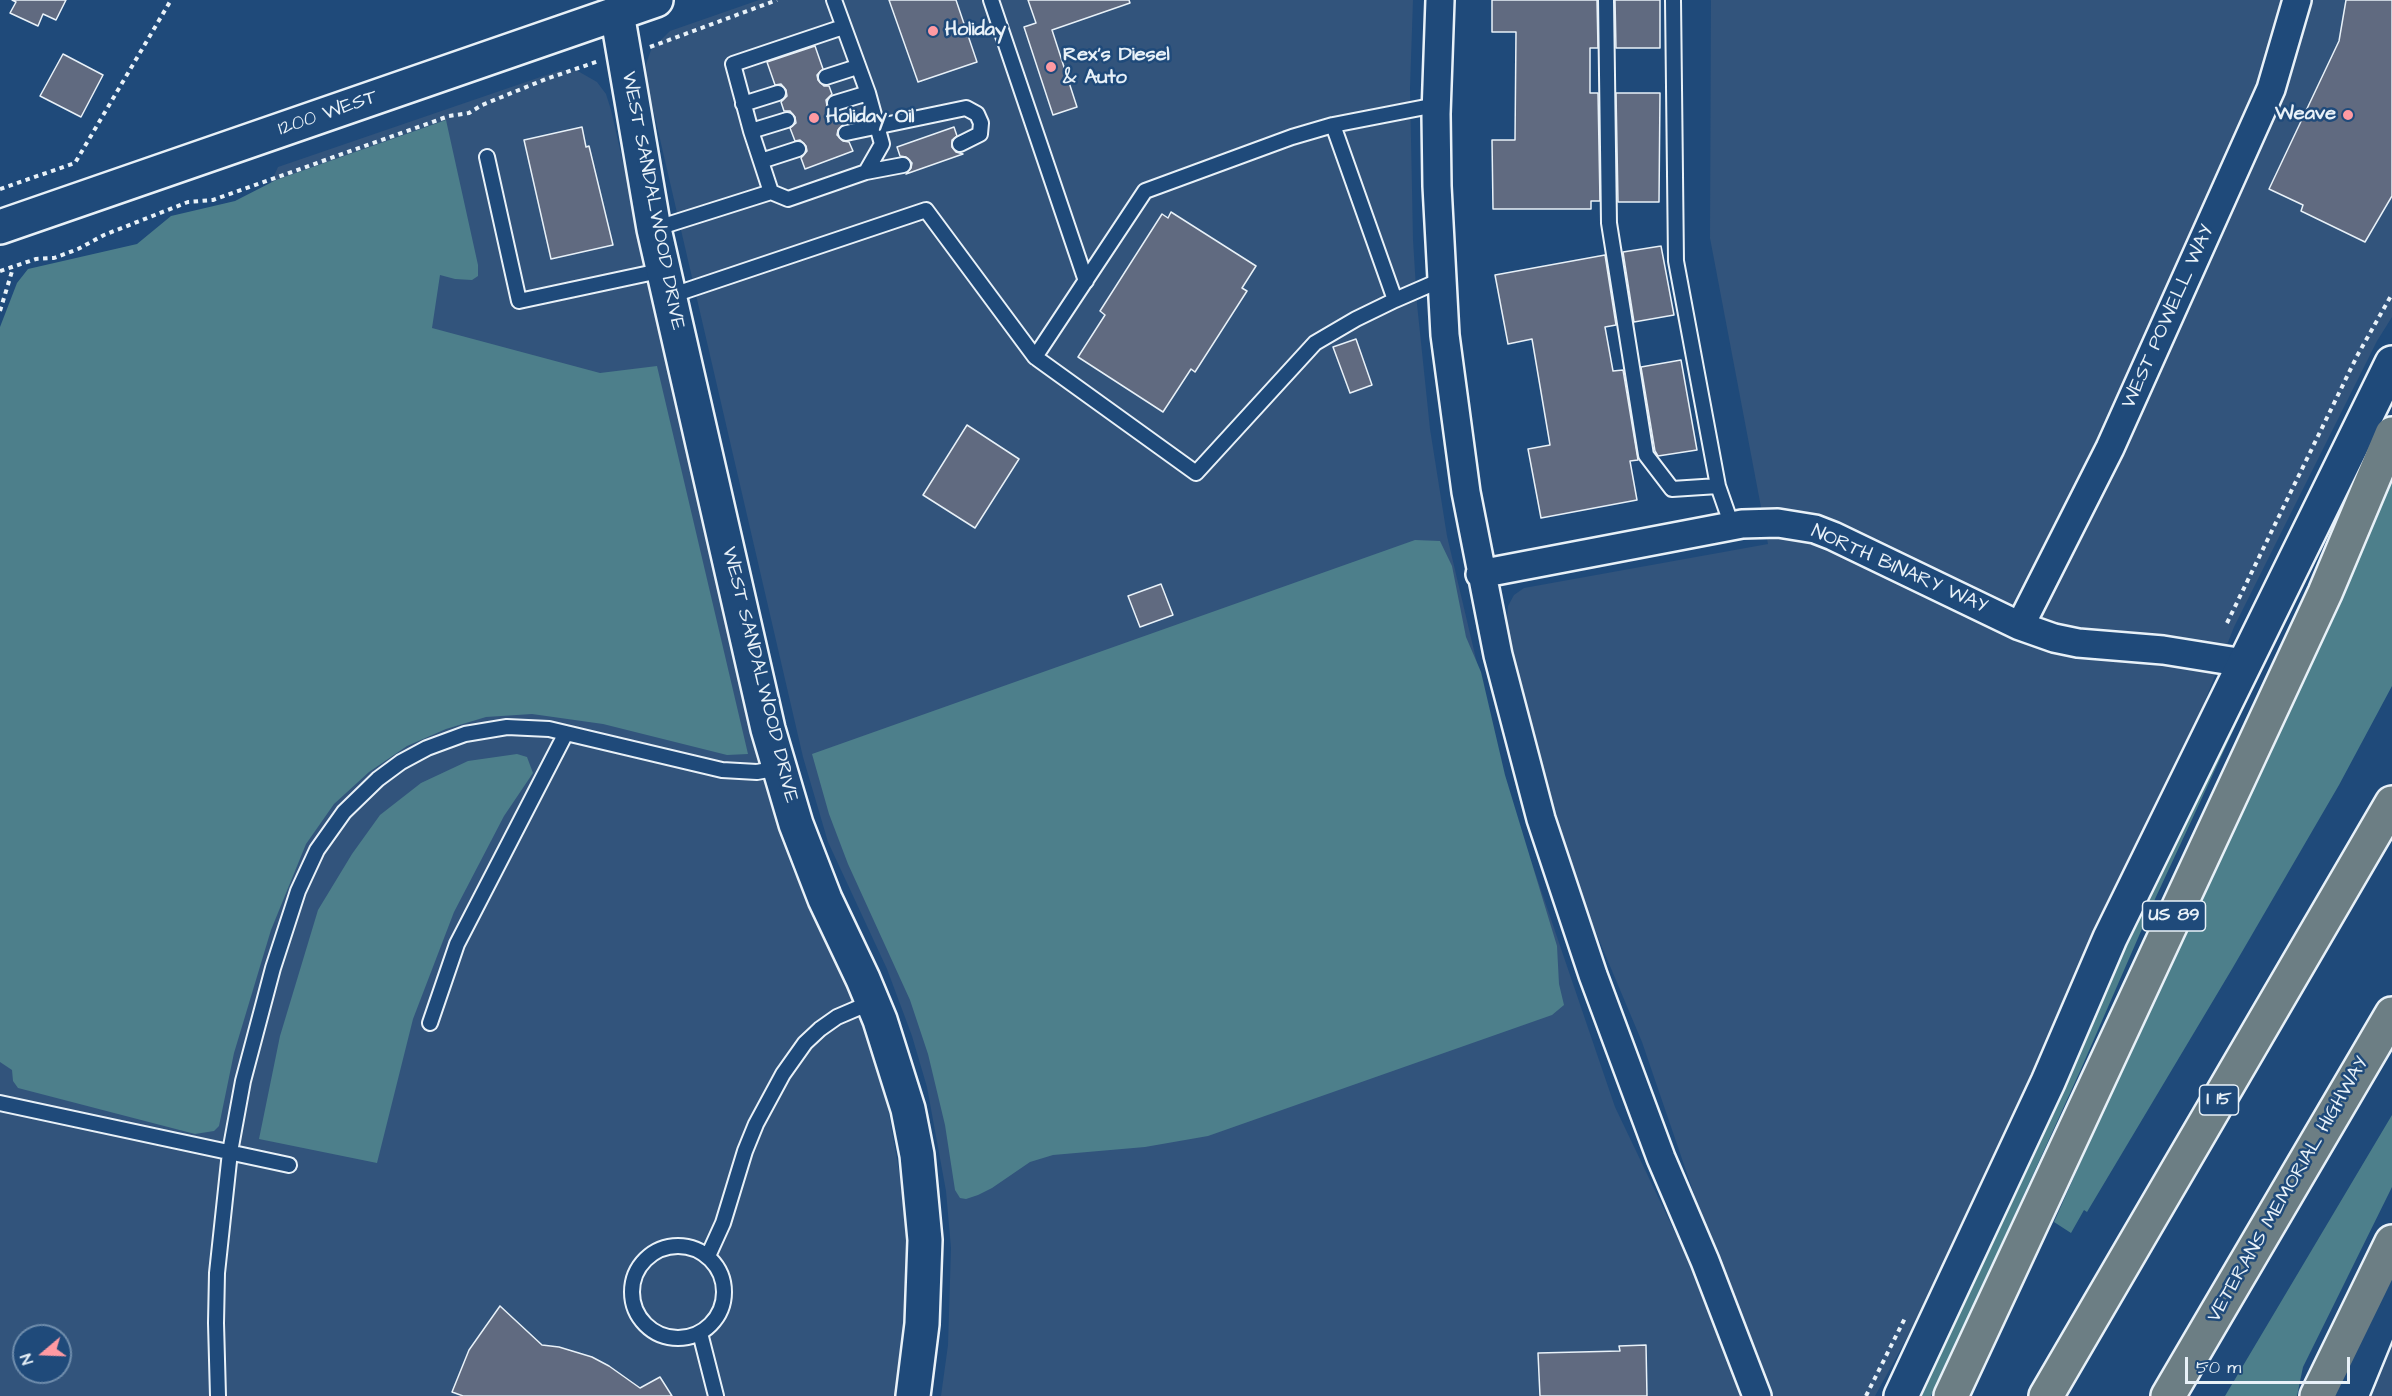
<!DOCTYPE html>
<html>
<head>
<meta charset="utf-8">
<style>
  body { margin:0 }
  #map { position:relative; width:2392px; height:1396px; overflow:hidden; background:#1f4a7a; font-family:"Architects Daughter",sans-serif }
  canvas { display:block }
  .north { position:absolute; left:12px; top:1324px; width:60px; height:60px; box-sizing:border-box; background:#1f4a7a; border:2px solid #6f8dac; border-radius:50%; rotate:251deg; font-size:16px; font-weight:700; line-height:24px; text-align:center; color:#e8f1f8 }
  .north::after { content:''; display:block; margin:auto; width:21px; height:27px; background:#ff9aa2; clip-path:polygon(50% 0,100% 100%,50% 72%,0 100%) }
  .scale { position:absolute; left:2185px; top:1357px; width:165px; height:27px; box-sizing:border-box; border:3px solid #e8f1f8; border-top:0; padding-left:8px; font-size:18px; line-height:21px; white-space:nowrap; color:#e8f1f8; -webkit-text-stroke:4px #1f4a7a; paint-order:stroke }
</style>
</head>
<body>
<div id="map">
<canvas width="2392" height="1396"></canvas>
<div class="north">N</div>
<div class="scale">50 m</div>
</div>
<script>
const ctx = document.querySelector('canvas').getContext('2d');
ctx.lineJoin = 'round';
function paint(path, color) { ctx.fillStyle = color; ctx.fill(path, 'evenodd'); }
const toPath = rows => new Path2D(rows.map(r => 'M' + r).join(''));
function strokePath(path, color, width, dash) { ctx.strokeStyle = color; ctx.lineWidth = width; ctx.lineCap = dash ? 'butt' : 'round'; ctx.setLineDash(dash || []); ctx.stroke(path); }
function label(font, color, halo, rows, align = 'center') {
  ctx.font = font + ' "Architects Daughter",sans-serif'; ctx.lineWidth = 5; ctx.setLineDash([]); ctx.textBaseline = 'middle'; ctx.strokeStyle = halo; ctx.fillStyle = color; for (const [text, x, y, turn = 0] of rows) {
    ctx.save(); ctx.translate(x, y); ctx.rotate((+turn || 0) * Math.PI / 180); ctx.textAlign = isNaN(turn) ? turn : align; if (halo) ctx.strokeText(text, 0, 0); ctx.fillText(text, 0, 0); ctx.restore();
  }
}
paint(toPath([
  [759,0,1413,0,1410,88,1413,240,1417,304,1430,429,1447,536,1480,676,1503,770,1525,843,1615,1107,1681,1245,1742,1396,941,1396,948,1345,951,1248,946,1191,927,1087,912,1036,887,969,828,842,803,757,647,83,646,64,651,50,670,31],
  [1711,0,2392,0,2392,317,2377,341,2234,627,2199,716,2076,979,1945,1269,1875,1396,1771,1396,1720,1270,1642,1042,1567,864,1518,688,1507,618,1508,606,1514,595,1524,588,1768,544,1710,238],
  [561,70,576,70,597,82,606,94,611,110,768,796,792,868,849,991,865,1032,887,1103,901,1182,906,1234,907,1288,905,1334,897,1396,0,1396,0,923,231,270,278,167],
  [24,1336,60,1336,60,1372,24,1372],
  [2392,1343,2392,1396,2370,1396,2390,1348]
]), '#32547c');
paint(toPath([
  [446,120,478,265,478,276,472,280,455,279,440,275,432,328,600,373,657,366,748,754,727,755,603,724,532,714,486,717,446,729,407,746,369,772,334,804,306,844,271,930,234,1053,219,1126,214,1131,195,1134,18,1088,13,1081,12,1070,0,1062,0,327,17,283,28,269,137,244,171,216,235,201,276,180],
  [2392,477,2392,686,2339,785,2232,969,2087,1212,2084,1210,2071,1233,2054,1222,2174,952,2336,602],
  [1415,540,1440,541,1452,566,1466,637,1481,672,1505,775,1557,946,1559,984,1564,1005,1552,1015,1208,1136,1145,1147,1053,1155,1030,1162,992,1188,978,1195,966,1199,960,1198,955,1190,945,1125,928,1054,910,1000,848,864,829,814,812,754],
  [2285,619,2155,899,2081,1069,1950,1357,1931,1396,1919,1396,2037,1150,2117,967,2158,878],
  [517,754,527,757,533,773,504,816,454,912,413,1019,377,1163,259,1139,280,1036,318,910,352,854,380,815,421,783,468,761],
  [2392,1115,2392,1187,2303,1367,2297,1396,2225,1396]
]), '#4d7f8b');
const building = toPath([
  [12,0,66,0,56,20,43,14,38,26,10,13,16,2,12,0],
  [889,0,956,0,977,62,918,82,889,0],
  [1028,0,1129,0,1130,3,1052,30,1077,107,1053,115,1024,27,1036,23,1028,0],
  [1492,0,1597,0,1598,48,1590,48,1590,93,1598,93,1600,201,1591,201,1591,209,1493,209,1492,140,1515,140,1516,32,1492,32,1492,0],
  [1615,0,1660,0,1660,48,1616,48,1615,0],
  [2346,0,2392,0,2392,196,2365,242,2301,211,2303,205,2269,189,2339,41,2346,0],
  [815,46,823,69,817,75,818,80,824,86,829,86,832,94,826,100,827,106,832,112,838,111,843,125,838,130,837,135,843,141,849,142,853,151,805,169,801,158,807,151,806,146,800,140,795,141,790,128,796,123,795,117,790,111,784,111,781,102,787,96,786,90,781,84,775,85,767,62,815,46],
  [63,54,103,75,81,117,40,96,63,54],
  [1616,93,1660,93,1659,202,1618,202,1616,93],
  [582,127,586,147,589,146,613,245,551,259,524,140,582,127],
  [954,127,957,136,952,140,952,147,956,152,963,154,906,174,911,168,912,163,906,157,900,156,897,147,954,127],
  [1171,212,1256,266,1242,288,1247,291,1195,372,1191,369,1163,412,1078,357,1105,315,1100,311,1162,214,1168,218,1171,212],
  [1661,246,1674,315,1634,322,1623,252,1661,246],
  [1605,255,1616,325,1605,327,1613,371,1623,370,1638,460,1630,461,1637,500,1541,518,1528,449,1550,445,1532,339,1508,344,1495,275,1605,255],
  [1356,339,1372,385,1350,393,1333,347,1356,339],
  [1681,360,1697,450,1658,456,1655,451,1641,367,1681,360],
  [967,425,1019,459,975,528,923,495,967,425],
  [1161,584,1173,615,1140,627,1128,596,1161,584],
  [500,1306,542,1345,559,1347,592,1357,609,1366,640,1388,660,1377,672,1396,463,1396,452,1392,469,1350,500,1306],
  [1646,1345,1647,1396,1540,1396,1538,1353,1620,1351,1619,1346,1646,1345]
]);
paint(building, '#606a80');
strokePath(building, '#e8f1f8', 1.5);
const lane = toPath([
  [991,0,1086,281],
  [1606,0,1609,223,1646,455,1672,489,1718,486],
  [1673,0,1676,261,1718,486,1732,526],
  [826,77,857,67],
  [835,103,868,93],
  [743,104,778,93],
  [1436,105,1333,125,1395,300,1441,280],
  [1333,125,1292,137,1145,191,1035,357,1196,473,1315,343,1356,319,1395,300],
  [751,131,787,120],
  [846,133,966,108,977,114,981,123,980,134,960,144],
  [487,157,519,301,664,270],
  [761,161,798,149],
  [866,172,903,165],
  [771,192,751,131,733,64,843,27],
  [654,229,771,192,788,199,866,172,882,144,868,93,834,0],
  [670,296,926,210,1035,357],
  [430,1023,457,944,566,733],
  [0,1103,289,1165],
  '632 1292a46 46 0 1 1 92 0a46 46 0 1 1-92 0Z',
  [708,1256,723,1223,745,1151,756,1124,783,1074,805,1043,820,1029,837,1017,872,1002],
  [700,1333,716,1396],
  [218,1396,216,1323,217,1273,230,1152,243,1081,273,968,298,891,317,850,344,812,378,779,401,762,427,748,465,734,507,727,549,729,722,770,757,772,779,768]
]);
const street = toPath([
  [1440,0,1436,114,1437,186,1445,335,1466,492,1498,655,1541,819,1593,975,1661,1158,1705,1261,1757,1396],
  [1480,574,1742,524,1778,523,1815,529,1833,536,2020,626,2054,638,2078,643,2163,650,2244,663],
  [2020,626,2110,448,2271,89,2297,0]
]);
const secondary = toPath([
  [617,13,654,229,768,729,796,824,825,899,863,979,880,1020,908,1109,917,1155,925,1240,922,1324,913,1396],
  [0,227,656,0],
  [1901,1396,2048,1082,2110,938,2392,363],
  [2351,1396,2392,1296]
]);
const highway = toPath([
  [1951,1396,2325,593,2392,434],
  [2046,1396,2392,803],
  [2168,1396,2392,1014],
  [2317,1396,2392,1242]
]);
strokePath(lane, '#e8f1f8', 18);
strokePath(street, '#e8f1f8', 32);
strokePath(secondary, '#e8f1f8', 38);
strokePath(highway, '#e8f1f8', 38);
strokePath(toPath([
  [650,47,777,0],
  [0,189,75,163,171,0],
  [0,271,36,259,54,258,78,249,104,235,188,202,213,200,449,116,469,113,482,105,546,79,599,61],
  [0,311,13,268],
  [2227,623,2357,356,2392,294],
  [1866,1396,1906,1316]
]), '#e8f1f8', 4, [4.5, 4.5]);
strokePath(lane, '#1f4a7a', 14);
strokePath(street, '#1f4a7a', 27);
strokePath(secondary, '#1f4a7a', 33);
strokePath(highway, '#6c7e84', 33);
for (const [x, y, r, color] of [
  [933,31,6,"#ff9aa2"],
  [1051,67,6,"#ff9aa2"],
  [2348,115,6,"#ff9aa2"],
  [814,118,6,"#ff9aa2"]
]) { const dot = new Path2D(); dot.arc(x, y, r, 0, 2 * Math.PI); ctx.fillStyle = color; ctx.fill(dot); strokePath(dot, '#1f4a7a', 2); }
for (const [x, y, w] of [
  [2174,916,63],
  [2219,1100,39]
]) { const box = new Path2D(); box.roundRect(x - w / 2, y - 15, w, 30, 4.5); ctx.fillStyle = '#1f4a7a'; ctx.fill(box); strokePath(box, '#e8f1f8', 1.5); }
label('bold 18px', '#e8f1f8', null, [
  ["US 89",2174,916],
  ["I 15",2219,1100]
]);
label('bold 20px', '#e8f1f8', '#1f4a7a', [
  ["Holiday",945,31],
  ["Rex's Diesel",1063,56],
  ["& Auto",1063,79],
  ["Weave",2336,115,"right"],
  ["Holiday Oil",826,118]
], 'left');
label('20px', '#e8f1f8', '#1f4a7a', [
  ["1200 WEST",328,114,-19],
  ["WEST SANDALWOOD DRIVE",652,201,79],
  ["WEST POWELL WAY",2169,317,-66],
  ["NORTH BINARY WAY",1899,570,24],
  ["WEST SANDALWOOD DRIVE",759,675,76],
  ["VETERANS MEMORIAL HIGHWAY",2289,1190,-60]
]);
</script>
</body>
</html>
